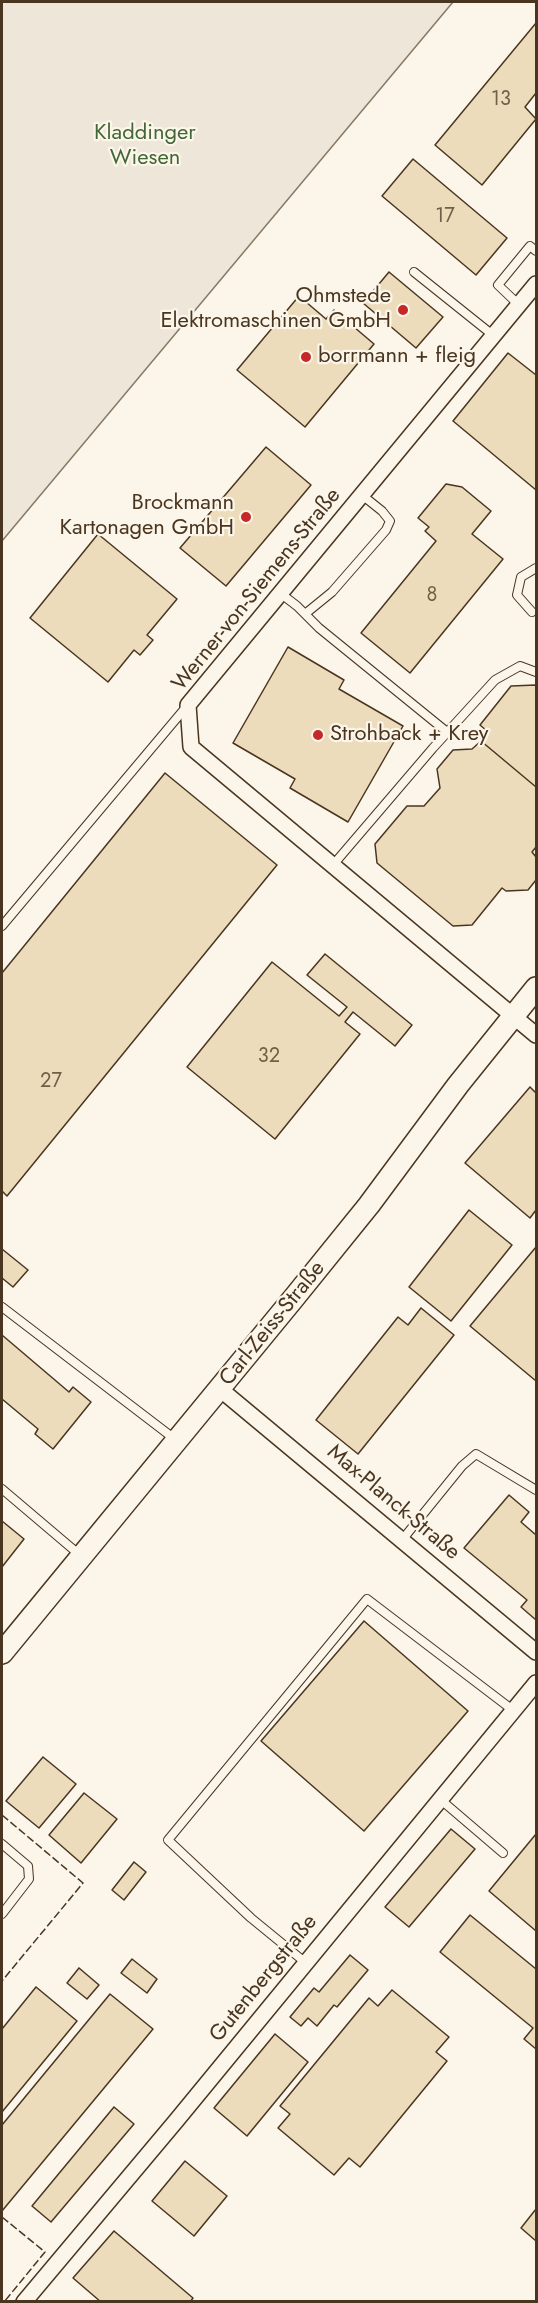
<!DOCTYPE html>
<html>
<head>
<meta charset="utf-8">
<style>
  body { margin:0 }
  #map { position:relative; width:538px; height:2303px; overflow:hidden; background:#fbf6e9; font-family:Jost,sans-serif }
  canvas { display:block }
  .frame { position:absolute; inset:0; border:3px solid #4a3520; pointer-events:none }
</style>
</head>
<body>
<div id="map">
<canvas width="538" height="2303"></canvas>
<div class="frame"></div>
</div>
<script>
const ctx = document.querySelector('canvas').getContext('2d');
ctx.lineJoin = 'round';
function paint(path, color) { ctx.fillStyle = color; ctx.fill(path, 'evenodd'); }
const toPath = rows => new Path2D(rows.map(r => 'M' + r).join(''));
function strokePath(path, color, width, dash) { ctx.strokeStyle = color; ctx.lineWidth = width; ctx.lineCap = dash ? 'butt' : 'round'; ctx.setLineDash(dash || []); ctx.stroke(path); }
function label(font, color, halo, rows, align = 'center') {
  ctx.font = font + ' Jost,sans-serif'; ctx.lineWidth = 4.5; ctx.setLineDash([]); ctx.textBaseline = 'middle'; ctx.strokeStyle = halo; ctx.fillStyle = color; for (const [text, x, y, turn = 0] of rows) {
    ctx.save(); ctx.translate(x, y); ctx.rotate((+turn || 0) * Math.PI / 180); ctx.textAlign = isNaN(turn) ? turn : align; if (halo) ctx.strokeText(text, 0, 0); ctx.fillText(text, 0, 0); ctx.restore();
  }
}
const green = toPath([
  [2,2,453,2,2,541,2,2]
]);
paint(green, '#ede6d9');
strokePath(green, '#887966', 1.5);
const building = toPath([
  [536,23,536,93,525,107,536,119,482,185,435,145,536,23],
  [413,159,507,238,476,275,382,196,413,159],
  [389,272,443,317,416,348,363,303,389,272],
  [299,296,326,319,334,310,374,344,305,427,237,370,299,296],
  [508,353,536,375,536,490,453,421,508,353],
  [266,447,311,485,226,586,180,548,266,447],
  [446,484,462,487,491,511,472,534,503,559,410,673,361,633,436,541,425,531,429,527,418,518,446,484],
  [98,534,177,599,147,635,153,640,140,655,134,650,108,682,30,618,98,534],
  [288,647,344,680,339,689,403,726,348,822,290,788,295,779,233,743,288,647],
  [536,685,536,787,481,741,488,732,480,725,511,686,536,685],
  [481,741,536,787,536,847,532,852,536,857,536,880,528,890,506,891,502,888,472,925,453,926,377,863,375,844,407,806,424,806,440,788,437,769,453,750,472,749,481,741],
  [165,773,277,865,7,1196,2,1191,2,973,165,773],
  [325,954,412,1025,395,1046,353,1012,345,1022,360,1034,275,1139,187,1067,272,962,339,1016,347,1007,307,975,325,954],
  [530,1087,536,1093,536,1210,530,1218,465,1163,530,1087],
  [469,1210,512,1245,451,1321,409,1287,469,1210],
  [536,1247,536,1381,470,1326,536,1247],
  [2,1249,28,1270,13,1287,2,1278,2,1249],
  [421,1308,454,1335,358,1454,316,1420,398,1317,408,1325,421,1308],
  [2,1335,69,1392,73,1387,91,1402,53,1449,35,1434,38,1429,2,1399,2,1335],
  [509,1495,529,1512,521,1522,536,1535,536,1620,521,1607,527,1600,464,1548,509,1495],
  [2,1521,24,1539,2,1567,2,1521],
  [364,1621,468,1711,364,1831,261,1741,364,1621],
  [43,1757,76,1784,39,1828,6,1801,43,1757],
  [84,1793,117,1819,81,1863,49,1835,84,1793],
  [451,1829,475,1849,409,1927,385,1907,451,1829],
  [536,1834,536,1931,489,1891,536,1834],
  [134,1862,146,1872,124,1900,112,1890,134,1862],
  [470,1915,536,1969,536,2049,524,2039,533,2028,440,1952,470,1915],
  [350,1955,368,1970,337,2007,334,2005,317,2026,308,2018,301,2026,290,2017,314,1988,319,1992,350,1955],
  [132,1959,157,1979,147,1993,121,1973,132,1959],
  [79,1968,99,1985,87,1999,67,1983,79,1968],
  [36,1987,77,2021,2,2112,2,2029,36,1987],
  [392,1990,449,2037,436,2052,447,2061,360,2167,349,2158,334,2175,278,2128,290,2114,280,2106,369,1998,378,2006,392,1990],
  [110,1994,153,2029,2,2211,2,2125,110,1994],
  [275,2034,308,2062,247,2136,214,2108,275,2034],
  [114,2107,134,2124,51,2222,32,2206,114,2107],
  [185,2161,227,2196,194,2236,152,2201,185,2161],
  [536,2209,536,2241,521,2228,536,2209],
  [114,2231,193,2298,190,2302,101,2302,73,2278,114,2231]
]);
paint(building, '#ecdcbc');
strokePath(building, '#4a3520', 1.5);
const service = toPath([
  [414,272,494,336],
  [519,305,498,285,530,246,536,251],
  [280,593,297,606,319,628,447,732],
  [532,612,517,595,521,577,536,568],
  [305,614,332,592,386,530,390,521,382,511,362,495],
  [333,865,433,748,495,680,520,666,536,672],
  [2,926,187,706],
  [2,1307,176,1440],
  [2,1489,81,1556],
  [402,1540,462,1466,476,1454,536,1490],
  [441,1800,503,1853],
  [2,1844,28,1866,29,1879,2,1914],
  [306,1963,251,1918,168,1840,367,1599,514,1711]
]);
const minor = toPath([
  [536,284,188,705,191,747,536,1035],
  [220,1389,536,1652],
  [24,2302,176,2121,536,1683]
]);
const secondary = toPath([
  [2,1653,293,1299,369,1205,458,1085,536,988]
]);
strokePath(service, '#4a3520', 10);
strokePath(minor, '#4a3520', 18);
strokePath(secondary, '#4a3520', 24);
strokePath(service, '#fbf6e9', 8);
strokePath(minor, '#fbf6e9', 15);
strokePath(secondary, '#fbf6e9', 21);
strokePath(toPath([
  [2,1815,83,1883,2,1981],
  [2,2217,45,2252,4,2302]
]), '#4a3520', 1.5, [8, 3]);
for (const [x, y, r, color] of [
  [403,310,6,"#c62828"],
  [306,357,6,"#c62828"],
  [246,517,6,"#c62828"],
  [318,735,6,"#c62828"]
]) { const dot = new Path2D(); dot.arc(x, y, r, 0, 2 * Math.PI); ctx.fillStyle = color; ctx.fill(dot); strokePath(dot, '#fbf6e9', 2); }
label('20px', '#725f47', null, [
  ["13",501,100],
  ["17",445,217],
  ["8",432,596],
  ["32",269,1057],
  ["27",51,1082]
]);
label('22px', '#436837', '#fbf6e9', [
  ["Kladdinger",145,134],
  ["Wiesen",145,159]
]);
label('22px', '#4a3520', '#fbf6e9', [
  ["Ohmstede",391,297],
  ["Elektromaschinen GmbH",391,322],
  ["borrmann + fleig",318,357,"left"],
  ["Brockmann",234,504],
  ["Kartonagen GmbH",234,529],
  ["Strohback + Krey",330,735,"left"]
], 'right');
label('22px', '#4a3520', '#fbf6e9', [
  ["Werner-von-Siemens-Straße",257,590,-51],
  ["Carl-Zeiss-Straße",273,1324,-51],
  ["Max-Planck-Straße",393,1503,40],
  ["Gutenbergstraße",264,1979,-51]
]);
</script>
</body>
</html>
